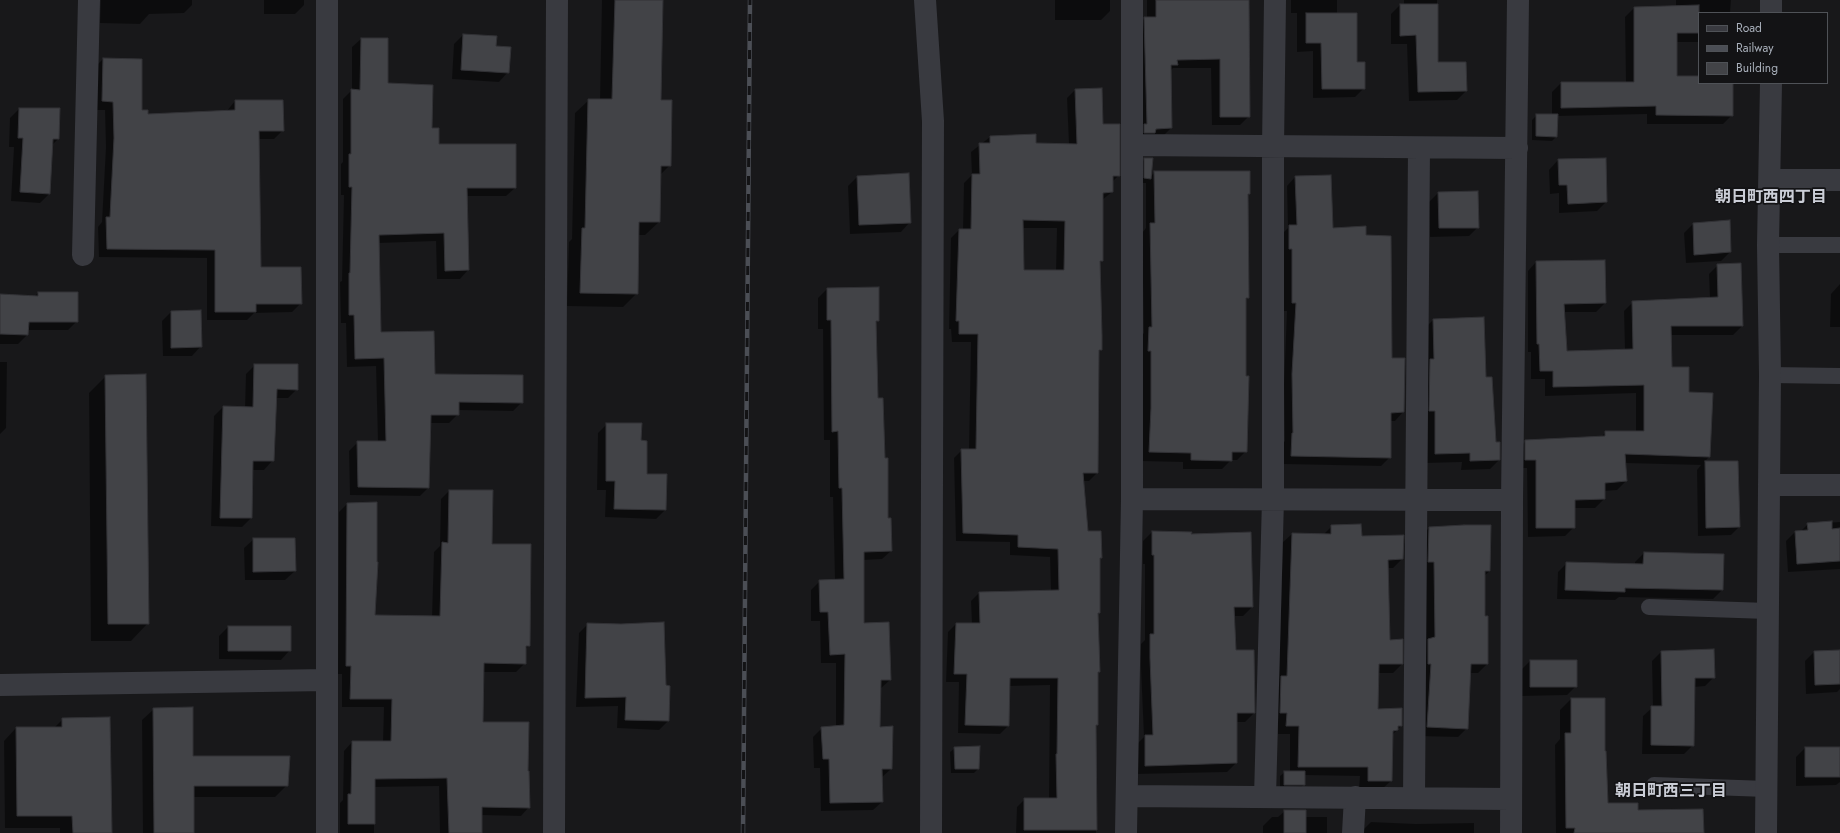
<!DOCTYPE html>
<html>
<head>
<meta charset="utf-8">
<style>
  body { margin:0 }
  #map { position:relative; width:1840px; height:833px; overflow:hidden; background:#18181a; font-family:Jost,sans-serif }
  canvas { display:block }
  .legend { position:absolute; left:1698px; top:12px; width:130px; height:72px; box-sizing:border-box; background:#131315; border:1px solid #4f5257; margin:0; padding:5px 7px; list-style:none; font-size:12px; color:#a9b0bb }
  .legend li { display:flex; align-items:center; gap:8px; height:20px }
  .legend b { width:20px; border:1px solid #4f5257 }
</style>
</head>
<body>
<div id="map">
<canvas width="1840" height="833"></canvas>
<ul class="legend">
<li><b style="height:5px;background:#393a40"></b>Road</li>
<li><b style="height:5px;background:#4b4e55"></b>Railway</li>
<li><b style="height:11px;background:#424347"></b>Building</li>
</ul>
</div>
<script>
const ctx = document.querySelector('canvas').getContext('2d');
ctx.lineJoin = 'round';
function paint(path, color) { ctx.fillStyle = color; ctx.fill(path, 'evenodd'); }
const toPath = rows => new Path2D(rows.map(r => 'M' + r).join(''));
function strokePath(path, color, width, dash) { ctx.strokeStyle = color; ctx.lineWidth = width; ctx.lineCap = dash ? 'butt' : 'round'; ctx.setLineDash(dash || []); ctx.stroke(path); }
function label(font, color, halo, rows, align = 'center') {
  ctx.font = font + ' Jost,"Noto Sans JP",sans-serif'; ctx.lineWidth = 3.5; ctx.setLineDash([]); ctx.textBaseline = 'middle'; ctx.strokeStyle = halo; ctx.fillStyle = color; for (const [text, x, y, turn = 0] of rows) {
    ctx.save(); ctx.translate(x, y); ctx.rotate((+turn || 0) * Math.PI / 180); ctx.textAlign = isNaN(turn) ? turn : align; if (halo) ctx.strokeText(text, 0, 0); ctx.fillText(text, 0, 0); ctx.restore();
  }
}
paint(toPath([
  [192,0,192,5,184,13,149,14,140,24,100,23,101,0],
  [264,0,304,0,304,5,295,14,264,14],
  [602,0,662,0,660,101,670,165,660,175,659,222,645,235,638,235,637,293,623,307,567,306,569,242,572,239,575,113,589,100,600,100],
  [1055,0,1110,0,1110,11,1101,20,1055,20],
  [1147,0,1248,0,1249,116,1240,125,1212,125,1211,68,1173,68,1170,71,1171,128,1162,137,1136,141,1136,27,1145,18,1147,18],
  [1291,0,1337,0,1337,14,1356,63,1364,88,1355,97,1313,98,1313,51,1297,52,1297,13,1291,13],
  [1404,0,1437,0,1437,63,1466,91,1457,100,1409,101,1407,44,1391,44,1391,14,1400,5,1404,5],
  [1676,0,1731,0,1730,13,1699,13,1699,42,1676,42,1676,77,1699,77,1699,83,1732,83,1732,115,1723,124,1647,124,1647,114,1557,116,1556,137,1552,141,1532,140,1532,120,1537,115,1552,115,1552,92,1561,83,1626,83,1625,17,1634,8,1676,7],
  [463,35,508,72,499,82,452,79,454,44],
  [361,39,387,39,387,84,431,129,438,145,515,188,506,196,466,196,468,270,460,279,437,279,436,241,379,243,380,333,434,375,522,402,513,411,458,410,458,414,449,423,430,423,428,488,420,496,350,495,349,451,358,442,378,442,376,366,347,367,346,323,341,323,340,282,342,281,344,195,341,195,341,164,343,162,343,99,352,90,352,47],
  [103,59,141,111,147,115,226,112,235,101,283,130,274,139,258,139,260,268,301,303,292,312,254,313,247,320,207,320,207,258,99,257,98,227,102,222,106,147,105,110,94,110,94,68],
  [1075,90,1102,125,1118,176,1112,182,1112,192,1102,200,1102,260,1100,262,1101,350,1098,352,1097,473,1089,481,1083,481,1087,532,1101,558,1099,560,1099,612,1097,615,1099,672,1097,674,1097,724,1095,727,1096,833,1016,833,1017,807,1025,799,1049,799,1050,685,1009,686,1008,726,1000,734,958,733,959,682,946,682,948,632,956,624,972,624,971,601,979,593,1051,591,1050,557,1010,555,1010,542,956,541,954,458,962,450,969,450,971,342,952,342,951,329,949,329,951,238,959,230,963,230,964,183,972,175,971,152,990,137,1035,144,1069,144,1067,98],
  [1022,228,1057,228,1056,271,1023,271],
  [19,109,58,139,51,146,49,194,40,203,11,201,14,147,9,147,10,118],
  [1145,159,1150,177,1155,172,1249,194,1247,196,1248,298,1245,300,1246,451,1237,460,1231,460,1222,469,1183,469,1183,462,1140,461,1140,337,1144,333,1142,233,1146,228,1146,183,1141,183,1141,163],
  [1605,159,1606,202,1597,211,1559,213,1559,193,1550,194,1549,170,1558,160],
  [857,177,910,222,901,232,850,234,848,186],
  [1295,177,1332,229,1365,236,1403,412,1395,421,1390,421,1390,457,1381,466,1283,464,1283,443,1285,441,1284,384,1287,311,1283,311,1281,235,1288,228,1287,186],
  [1438,193,1478,227,1469,236,1430,237,1429,202],
  [1693,224,1730,252,1721,261,1686,263,1684,233],
  [1536,262,1605,303,1596,312,1564,312,1567,352,1625,350,1624,311,1633,302,1710,299,1709,274,1718,265,1742,326,1733,335,1670,335,1671,368,1688,393,1709,457,1704,462,1737,462,1739,527,1731,535,1698,536,1697,470,1701,465,1625,463,1626,481,1617,490,1604,491,1604,499,1595,508,1574,508,1574,527,1565,536,1528,537,1527,468,1517,468,1517,450,1526,441,1601,437,1606,432,1636,432,1636,393,1545,396,1545,379,1531,379,1531,352,1528,352,1528,271],
  [1840,284,1840,327,1830,327,1831,294],
  [827,289,878,320,875,323,877,399,891,551,882,559,863,560,863,624,890,680,880,689,879,728,891,769,881,778,882,802,873,810,821,811,820,768,814,768,813,737,822,728,836,727,836,663,821,663,820,621,811,621,811,590,820,581,835,580,833,497,830,497,830,440,824,440,823,329,818,329,818,298],
  [38,293,77,293,77,321,68,330,27,330,27,335,18,344,0,344,0,295,34,297],
  [171,312,201,346,192,356,163,356,162,321],
  [1433,320,1485,378,1499,460,1490,469,1461,470,1462,462,1426,463,1424,329],
  [0,362,7,362,6,428,0,434],
  [255,365,297,389,288,398,276,398,273,460,264,470,252,470,251,518,242,527,211,526,214,416,223,407,245,408,246,374],
  [106,376,148,623,131,641,91,641,89,393],
  [607,424,640,441,646,475,665,510,656,519,605,517,606,490,597,490,598,433],
  [449,491,491,545,529,645,525,650,525,663,516,672,483,672,482,723,527,772,529,807,521,816,481,815,481,833,440,833,439,786,374,787,374,833,340,833,340,803,343,800,344,751,352,742,383,742,384,707,342,707,342,674,338,674,339,512,347,504,374,616,432,617,434,552,440,546,441,499],
  [1840,522,1840,569,1788,572,1786,541,1795,532,1800,532,1808,524],
  [1332,526,1361,537,1402,559,1393,568,1387,568,1389,641,1402,664,1393,673,1378,673,1377,710,1401,709,1401,726,1392,735,1391,781,1382,789,1359,789,1360,776,1304,775,1304,784,1300,789,1280,789,1280,776,1285,772,1290,772,1290,734,1278,734,1278,721,1271,721,1279,679,1283,542,1292,534,1323,535],
  [1429,528,1490,571,1484,576,1487,664,1478,673,1470,673,1467,728,1458,737,1418,736,1420,537],
  [1152,532,1190,535,1252,607,1243,616,1234,616,1235,651,1254,713,1245,722,1236,722,1236,763,1227,772,1136,774,1136,745,1144,737,1141,668,1141,644,1145,640,1145,564,1143,564,1143,541],
  [254,539,295,571,285,580,245,580,244,548],
  [1644,553,1722,590,1713,599,1619,597,1615,600,1557,599,1558,572,1567,563,1635,565,1635,562],
  [588,624,665,686,668,721,659,730,617,728,618,706,576,707,579,633],
  [228,627,290,650,281,660,219,659,219,636],
  [1713,650,1714,677,1705,686,1694,687,1693,745,1684,754,1642,754,1643,716,1653,707,1652,661,1661,652],
  [1840,651,1840,689,1837,692,1806,694,1805,661,1814,652],
  [1530,661,1576,686,1567,695,1521,696,1521,670],
  [1571,699,1604,752,1607,804,1637,811,1703,833,1556,833,1555,745,1560,739,1560,710],
  [154,709,192,757,287,785,275,797,193,797,193,833,143,833,142,720],
  [63,719,111,833,60,833,60,828,5,828,4,741,16,728,54,728],
  [955,748,978,769,974,773,951,773,950,752],
  [1805,748,1840,748,1840,782,1836,785,1796,786,1796,757],
  [1285,811,1305,817,1327,817,1327,833,1263,833,1263,826,1272,817,1278,817],
  [1371,822,1416,824,1474,823,1474,833,1363,833,1363,830]
]), '#0007');
const building = toPath([
  [615,0,663,0,661,100,672,100,671,166,661,166,660,222,639,222,638,294,580,293,582,228,585,228,588,99,612,99,615,0],
  [1156,0,1249,0,1250,117,1220,117,1220,59,1177,60,1178,65,1171,65,1172,128,1156,129,1155,133,1144,133,1144,124,1147,124,1144,17,1156,17,1156,0],
  [1400,4,1438,4,1438,62,1466,62,1467,91,1418,92,1416,35,1400,36,1400,4],
  [1699,5,1699,33,1677,33,1677,76,1699,76,1699,83,1733,83,1733,116,1656,115,1656,106,1561,108,1561,82,1634,82,1634,7,1699,5],
  [1306,13,1357,13,1357,62,1365,62,1365,89,1322,89,1321,43,1306,43,1306,13],
  [463,34,497,36,496,46,511,47,509,73,461,70,463,34],
  [361,38,388,38,388,83,433,85,432,128,439,128,439,144,516,144,516,188,467,188,469,270,445,271,444,233,379,235,381,332,434,331,435,374,523,375,523,403,459,402,459,415,431,415,429,488,358,487,357,441,386,441,384,358,355,359,354,315,349,315,349,273,350,273,352,187,349,187,349,154,351,154,351,89,360,90,361,38],
  [103,58,142,59,142,110,148,110,148,114,235,110,235,100,283,100,284,131,259,131,261,267,301,267,302,304,256,304,256,312,215,312,215,250,107,249,106,217,110,217,114,138,113,102,102,101,103,58],
  [1102,88,1103,124,1120,124,1120,176,1113,176,1113,192,1103,193,1103,261,1100,261,1102,335,1102,350,1099,350,1098,473,1083,473,1088,531,1101,531,1102,558,1100,558,1100,613,1098,613,1100,672,1098,672,1098,725,1096,725,1097,830,1024,830,1024,798,1057,798,1056,754,1057,754,1058,678,1010,678,1009,726,965,725,967,674,954,674,956,623,980,623,979,592,1059,590,1058,549,1018,547,1018,535,963,533,961,449,976,449,978,334,959,334,959,321,956,321,959,229,971,229,972,174,980,174,979,143,990,143,990,136,1036,134,1036,143,1077,144,1075,89,1102,88],
  [1023,220,1065,221,1064,270,1024,270,1023,220],
  [19,108,60,108,59,139,53,139,50,194,20,192,23,138,18,138,19,108],
  [1536,114,1558,114,1557,137,1536,136,1536,114],
  [1144,158,1153,158,1151,179,1144,178,1144,158],
  [1606,158,1607,202,1568,204,1567,185,1559,185,1558,159,1606,158],
  [1154,171,1250,171,1250,194,1248,194,1249,298,1246,298,1246,376,1249,376,1247,452,1232,452,1232,461,1191,460,1191,453,1149,452,1151,408,1151,351,1148,351,1149,327,1152,327,1150,223,1155,223,1154,171],
  [909,173,911,223,859,225,857,176,909,173],
  [1331,175,1333,228,1366,226,1366,235,1391,236,1392,358,1405,358,1404,412,1391,413,1391,458,1291,456,1292,433,1293,433,1292,374,1296,303,1292,303,1292,249,1289,249,1289,225,1297,225,1295,176,1331,175],
  [1478,191,1479,228,1439,228,1438,192,1478,191],
  [1730,220,1731,252,1694,255,1693,223,1730,220],
  [1605,260,1606,303,1564,304,1567,351,1633,349,1632,301,1718,297,1717,264,1741,263,1743,326,1671,326,1672,367,1689,367,1689,392,1713,393,1710,457,1625,454,1627,481,1605,483,1605,499,1575,500,1575,528,1536,528,1536,460,1525,460,1525,440,1605,436,1605,431,1644,431,1644,385,1553,387,1553,371,1540,371,1539,344,1537,344,1536,261,1605,260],
  [879,287,879,321,876,321,878,398,883,398,885,458,888,458,888,518,891,518,892,551,864,552,864,623,889,622,891,680,881,680,880,727,893,726,892,769,882,769,883,802,830,803,829,759,823,759,821,727,844,725,845,654,830,655,828,612,820,612,819,580,844,579,842,488,839,488,838,431,832,432,831,320,827,320,827,288,879,287],
  [38,292,78,292,78,322,29,322,28,335,0,334,0,294,38,296,38,292],
  [201,310,202,347,171,348,171,311,201,310],
  [1484,317,1486,377,1492,377,1496,442,1500,442,1500,460,1470,461,1470,453,1435,454,1435,411,1429,411,1430,359,1434,359,1433,319,1484,317],
  [254,364,298,364,298,390,277,389,274,461,253,461,252,518,220,518,223,406,253,407,254,364],
  [146,374,149,624,108,624,105,375,146,374],
  [606,423,642,423,641,440,647,441,647,474,667,474,666,510,614,509,615,481,606,481,606,423],
  [1705,461,1738,461,1740,527,1706,528,1705,461],
  [449,490,493,490,492,544,531,544,530,646,526,646,526,664,484,663,483,722,529,722,528,771,529,771,530,808,482,807,482,833,449,833,447,778,375,779,375,824,348,824,348,794,351,794,352,741,391,741,392,699,350,699,351,666,346,666,347,503,377,502,377,562,378,562,375,615,440,616,442,542,448,543,449,490],
  [1832,521,1832,529,1840,528,1840,561,1797,564,1795,531,1808,530,1807,523,1832,521],
  [1361,524,1362,536,1404,535,1403,559,1388,560,1390,640,1403,639,1403,664,1379,664,1378,709,1402,708,1402,726,1398,726,1398,730,1393,731,1392,781,1368,781,1368,767,1298,767,1299,726,1286,726,1287,713,1280,713,1281,676,1287,676,1292,533,1331,534,1331,525,1361,524],
  [1464,525,1491,525,1490,571,1485,571,1485,616,1488,616,1488,664,1471,664,1468,729,1427,727,1431,664,1428,664,1428,639,1435,637,1434,562,1428,562,1429,527,1464,525],
  [1152,531,1192,532,1191,534,1251,532,1253,607,1234,607,1236,650,1254,650,1255,713,1237,713,1237,763,1145,766,1145,735,1153,735,1150,658,1150,634,1154,634,1154,555,1152,555,1152,531],
  [253,538,295,538,296,571,253,572,253,538],
  [1644,552,1724,554,1723,590,1625,588,1625,592,1565,590,1566,562,1643,564,1644,552],
  [664,622,666,685,670,686,669,721,625,720,626,697,585,698,587,623,621,624,664,622],
  [228,626,291,626,291,651,228,651,228,626],
  [1714,649,1715,678,1695,678,1694,746,1651,745,1651,706,1662,706,1661,651,1714,649],
  [1840,650,1840,684,1815,685,1814,651,1840,650],
  [1530,660,1577,660,1577,687,1530,687,1530,660],
  [1571,698,1605,698,1605,751,1606,751,1608,803,1638,803,1638,810,1703,809,1704,833,1574,833,1575,828,1566,828,1565,733,1571,733,1571,698],
  [193,707,193,756,290,756,288,786,194,786,194,833,154,833,153,708,193,707],
  [110,717,112,833,73,833,72,816,17,816,16,727,62,727,62,718,110,717],
  [980,746,979,769,955,769,954,747,980,746],
  [1805,747,1840,747,1840,777,1805,777,1805,747],
  [1284,771,1305,771,1305,785,1284,785,1284,771],
  [1284,810,1306,810,1306,833,1284,833,1284,810]
]);
paint(building, '#424347');
strokePath(building, '#323236', 1);
strokePath(toPath([
  [1768,245,1840,245],
  [1770,375,1840,376],
  [1649,607,1768,611],
  [1654,785,1767,789]
]), '#393a40', 16);
strokePath(toPath([
  [925,0,933,121,931,833],
  [1771,13,1771,0],
  [1132,145,1517,148],
  [1770,180,1840,180],
  [83,255,89,0],
  [1769,485,1840,485],
  [1132,499,1512,500],
  [0,685,327,680],
  [1127,796,1511,799],
  [1265,797,1273,499,1273,147,1275,0],
  [1414,798,1419,148],
  [327,833,327,0],
  [554,833,557,0],
  [1126,833,1132,499,1132,0],
  [1353,833,1355,797],
  [1511,833,1512,500,1518,0],
  [1766,833,1770,375,1768,245,1771,83]
]), '#393a40', 22);
const rail = toPath([
  [743,833,750,0]
]);
strokePath(rail, '#4b4e55', 4.5);
strokePath(rail, '#131315', 3, [9]);
label('bold 16px', '#cbced7', '#131315', [
  ["朝日町西四丁目",1771,198],
  ["朝日町西三丁目",1671,792]
]);
</script>
</body>
</html>
